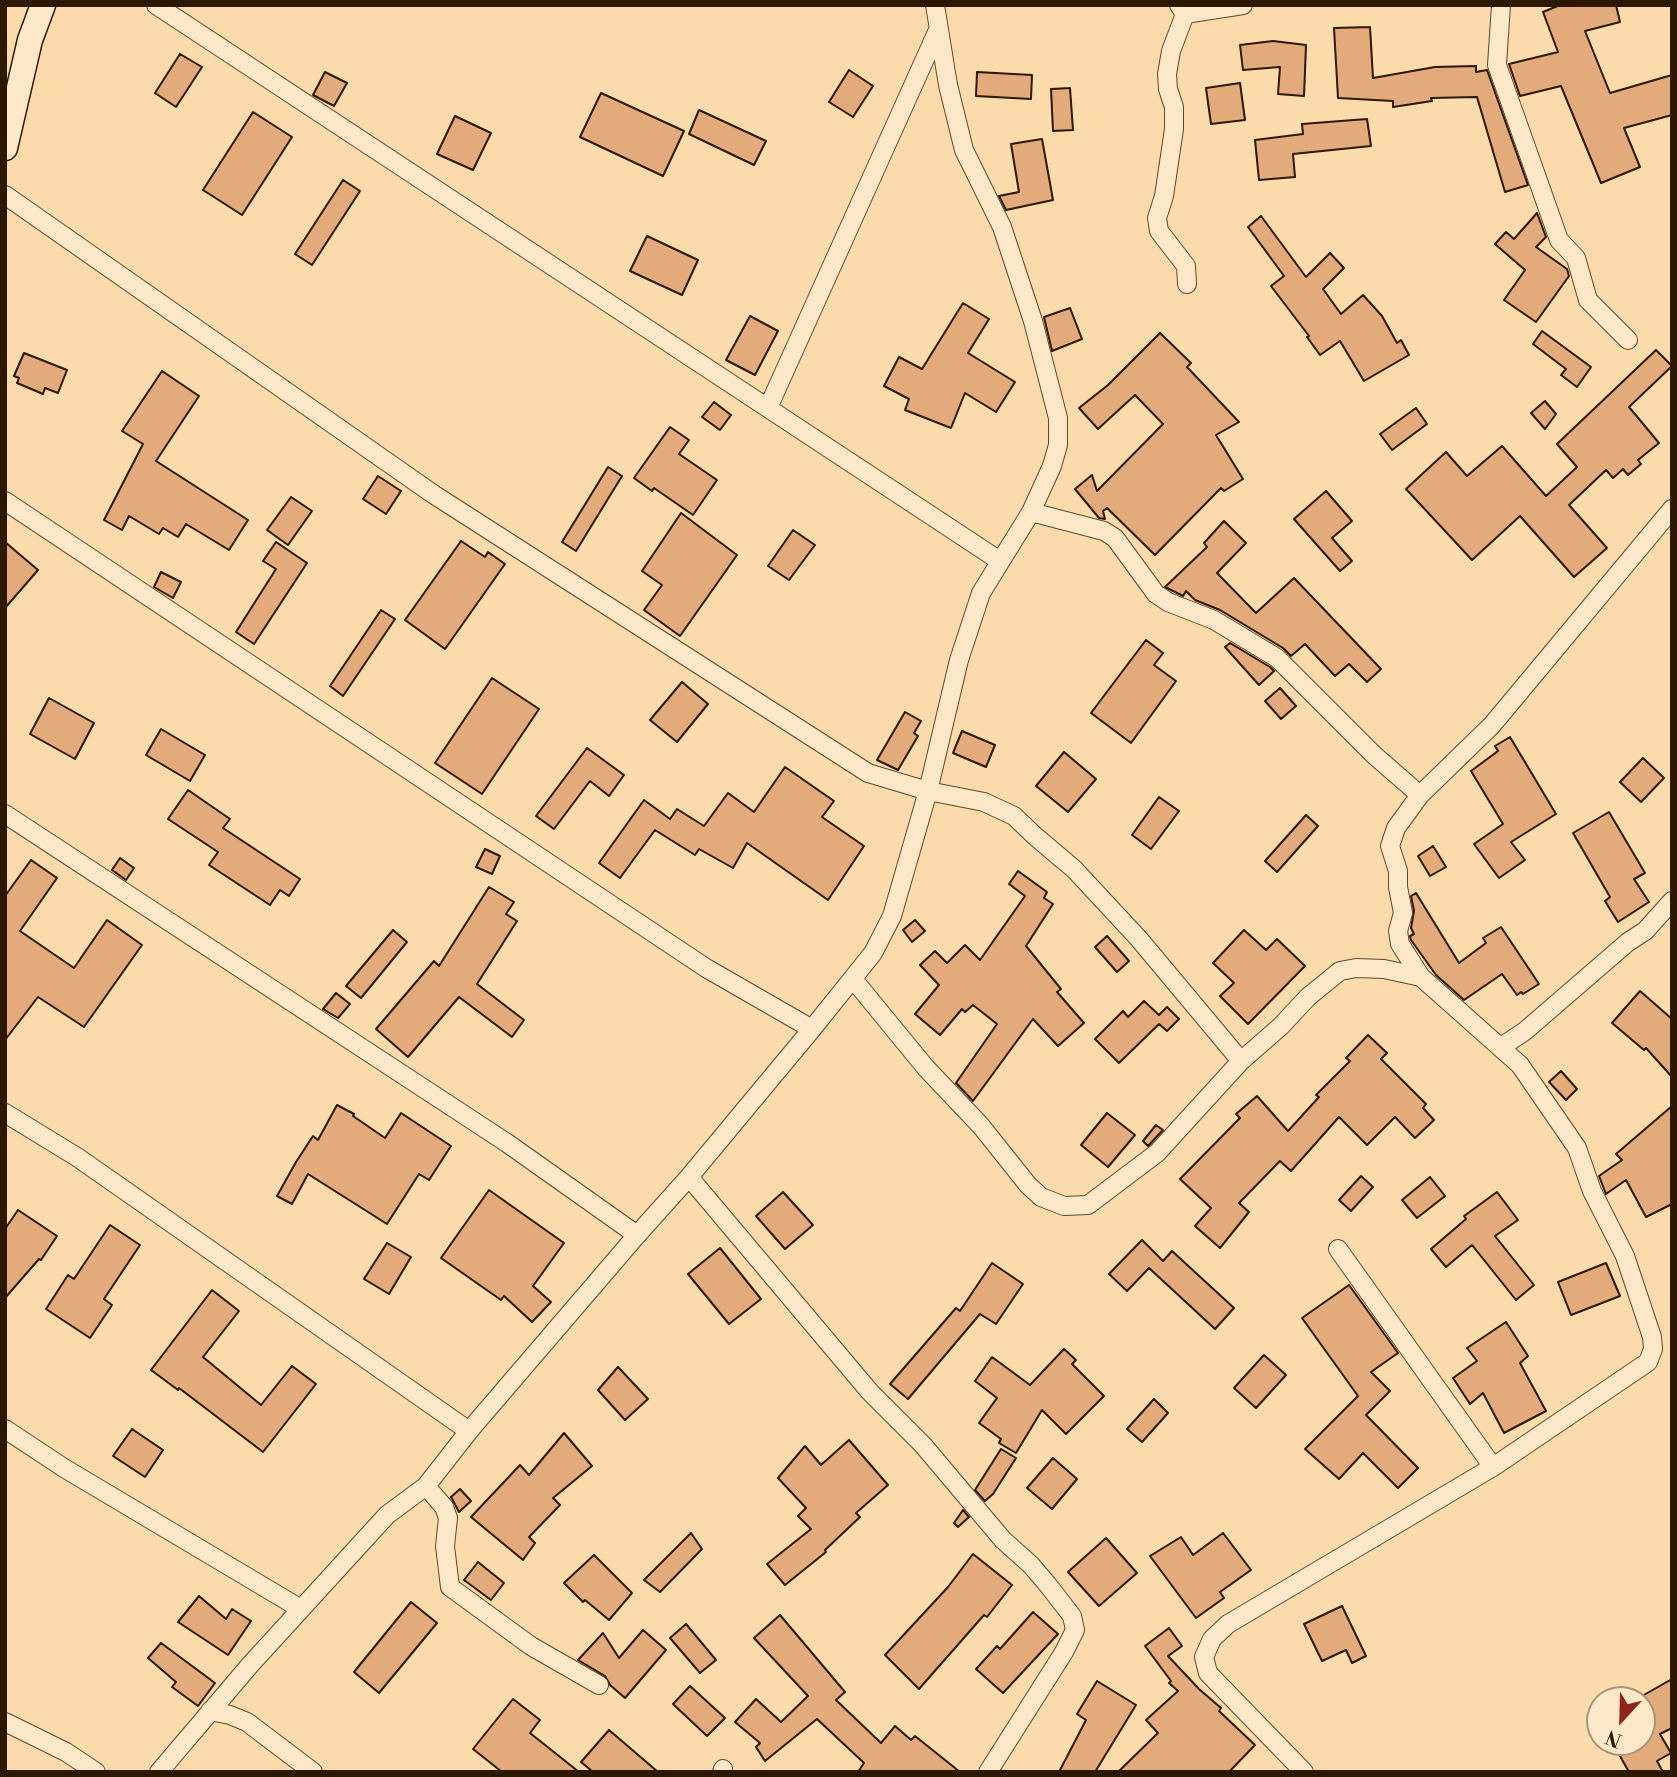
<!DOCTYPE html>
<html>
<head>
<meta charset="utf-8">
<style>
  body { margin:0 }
  #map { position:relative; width:1677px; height:1777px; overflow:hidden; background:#fbdaac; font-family:"Libre Bodoni",serif }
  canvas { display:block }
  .frame { position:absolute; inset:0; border:7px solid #2c1700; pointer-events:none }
  .north { position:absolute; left:1586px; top:1686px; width:70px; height:70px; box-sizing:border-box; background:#fce7c9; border:2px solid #a99479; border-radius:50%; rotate:202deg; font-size:19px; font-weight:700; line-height:28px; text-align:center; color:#2c1700 }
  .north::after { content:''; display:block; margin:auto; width:24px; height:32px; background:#8f2418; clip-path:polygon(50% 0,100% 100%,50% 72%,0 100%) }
</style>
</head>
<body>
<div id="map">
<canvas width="1677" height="1777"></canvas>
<div class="frame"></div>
<div class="north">N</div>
</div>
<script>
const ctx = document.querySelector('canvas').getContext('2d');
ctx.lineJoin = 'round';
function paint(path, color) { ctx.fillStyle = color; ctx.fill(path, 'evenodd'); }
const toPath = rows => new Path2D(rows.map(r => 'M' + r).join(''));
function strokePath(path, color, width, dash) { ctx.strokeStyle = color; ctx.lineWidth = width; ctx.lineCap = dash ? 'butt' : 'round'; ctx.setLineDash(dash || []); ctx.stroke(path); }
const building = toPath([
  [1560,5,1616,5,1620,22,1585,31,1610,93,1672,75,1672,115,1624,128,1640,167,1601,183,1561,86,1520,96,1509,64,1558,52,1543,12,1560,5],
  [1370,27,1373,78,1435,67,1476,66,1476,72,1487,70,1528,185,1505,192,1477,97,1431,98,1432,101,1393,107,1393,101,1338,98,1334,28,1370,27],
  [1273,41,1306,45,1304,96,1278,94,1280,67,1243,70,1240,45,1273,41],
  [180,54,202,67,176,107,155,93,180,54],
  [849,70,873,86,853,117,829,102,849,70],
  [325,72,347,83,334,106,313,95,325,72],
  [977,72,1032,75,1031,99,976,96,977,72],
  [1240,83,1245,120,1211,124,1206,88,1240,83],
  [1070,88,1073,130,1053,131,1051,89,1070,88],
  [601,93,684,131,663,176,580,137,601,93],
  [699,110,766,141,754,165,689,134,699,110],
  [253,112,292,137,242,215,203,190,253,112],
  [455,116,491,133,473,170,437,154,455,116],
  [1367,119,1371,146,1293,154,1295,177,1259,180,1255,140,1303,134,1302,124,1367,119],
  [1042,139,1053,200,1006,210,999,196,1019,192,1011,144,1042,139],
  [343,180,360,191,312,265,295,254,343,180],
  [1537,213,1546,237,1536,247,1567,269,1569,276,1536,322,1504,300,1525,270,1495,244,1506,232,1514,239,1537,213],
  [1261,216,1306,277,1330,253,1344,268,1323,289,1341,314,1363,295,1382,316,1397,343,1401,340,1409,355,1364,381,1340,341,1320,355,1307,337,1309,336,1271,286,1284,276,1248,227,1261,216],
  [647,236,698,260,682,295,630,271,647,236],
  [963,303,989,319,968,353,1015,382,996,412,965,393,951,428,905,410,909,399,884,386,899,357,922,369,963,303],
  [1070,308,1082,339,1052,351,1044,317,1070,308],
  [750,316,778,331,755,375,726,360,750,316],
  [1542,331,1591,367,1577,387,1561,375,1566,369,1533,344,1542,331],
  [1160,333,1191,363,1187,367,1239,422,1216,435,1243,479,1224,491,1221,488,1155,555,1107,508,1103,511,1105,519,1099,518,1075,489,1092,475,1097,491,1163,424,1135,395,1098,429,1079,408,1108,385,1160,333],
  [1656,350,1672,366,1629,407,1659,443,1638,460,1641,464,1628,475,1623,469,1613,478,1606,470,1569,505,1607,548,1574,577,1520,516,1472,560,1406,489,1446,452,1467,476,1502,446,1546,496,1577,467,1557,444,1656,350],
  [24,353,67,370,58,393,45,388,43,394,17,383,19,378,14,376,24,353],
  [162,371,199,396,156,461,248,520,229,550,186,524,178,537,163,528,159,534,129,516,122,530,104,520,143,444,122,431,162,371],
  [1545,401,1556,414,1545,429,1531,413,1545,401],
  [714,402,731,415,720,430,702,417,714,402],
  [1416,408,1427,424,1392,450,1380,434,1416,408],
  [670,427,689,440,679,454,717,480,693,515,654,488,652,491,634,478,670,427],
  [608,467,622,476,576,551,562,542,608,467],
  [378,476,401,491,386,514,363,499,378,476],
  [1326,491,1352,521,1332,538,1352,561,1340,571,1294,519,1326,491],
  [291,497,312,511,288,545,267,530,291,497],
  [681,513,737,555,680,636,644,610,662,585,642,571,681,513],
  [1224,521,1246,543,1217,573,1256,613,1294,578,1381,669,1367,682,1349,664,1335,676,1305,644,1291,656,1283,648,1220,610,1195,600,1186,591,1183,596,1165,587,1207,547,1204,543,1224,521],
  [793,530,815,545,789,580,768,566,793,530],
  [461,541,485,557,488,552,505,564,445,649,405,620,461,541],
  [5,542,38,570,5,608,5,542],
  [276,542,307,563,254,644,236,632,276,569,263,561,276,542],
  [161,572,181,582,173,598,154,587,161,572],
  [381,610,395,619,343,696,330,686,381,610],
  [1146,640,1163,653,1154,665,1176,681,1131,743,1091,713,1146,640],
  [1230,643,1270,667,1274,671,1259,685,1225,647,1230,643],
  [492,678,539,709,482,794,435,763,492,678],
  [682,682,708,704,677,742,650,720,682,682],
  [1280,688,1296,706,1281,719,1265,701,1280,688],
  [49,698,94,723,75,759,30,734,49,698],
  [905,712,921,721,914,733,918,736,898,770,877,760,905,712],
  [161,729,205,755,190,781,146,755,161,729],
  [962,731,995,745,986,767,953,753,962,731],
  [1510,737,1556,814,1511,842,1525,860,1499,878,1474,844,1503,824,1471,771,1498,751,1495,746,1510,737],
  [587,748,624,775,609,796,590,781,554,829,536,816,587,748],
  [1064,752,1096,779,1068,812,1036,786,1064,752],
  [1643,758,1664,778,1641,802,1620,782,1643,758],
  [785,767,834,801,822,817,864,846,828,900,747,843,733,868,699,849,695,855,655,830,620,878,599,863,644,800,670,819,677,809,704,826,728,793,754,812,785,767],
  [188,790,230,819,223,828,300,879,289,896,280,890,270,905,209,865,218,852,168,819,188,790],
  [1159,797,1179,811,1151,849,1132,835,1159,797],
  [1609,812,1645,873,1634,879,1649,902,1618,922,1605,901,1610,897,1573,833,1609,812],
  [1306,815,1318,826,1277,872,1265,861,1306,815],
  [1433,846,1446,867,1430,876,1418,856,1433,846],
  [485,849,500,856,492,874,476,867,485,849],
  [120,858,134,868,126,880,112,870,120,858],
  [31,860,57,878,20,931,74,968,107,920,142,945,84,1027,38,997,5,1040,5,896,31,860],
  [1018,871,1047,892,1044,898,1053,904,1026,946,1061,989,1057,992,1084,1023,1058,1046,1033,1019,973,1101,956,1083,997,1024,973,1005,965,1012,962,1009,940,1035,915,1014,939,985,920,965,935,951,947,963,965,945,980,960,1025,896,1009,884,1018,871],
  [489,887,514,902,506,914,517,921,477,984,524,1020,512,1037,459,997,408,1057,376,1029,434,961,439,966,489,887],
  [1416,893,1459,963,1486,943,1483,938,1501,927,1539,984,1523,994,1521,992,1517,995,1502,974,1464,1000,1436,975,1411,940,1410,936,1414,934,1411,928,1414,911,1411,896,1416,893],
  [915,920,925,931,912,942,903,930,915,920],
  [393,930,407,942,361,998,346,986,393,930],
  [1244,930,1266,950,1277,939,1305,966,1248,1024,1220,996,1234,983,1213,963,1244,930],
  [1107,936,1129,961,1117,972,1095,947,1107,936],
  [1640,991,1672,1019,1672,1077,1646,1048,1644,1050,1612,1023,1640,991],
  [336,993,350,1004,338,1018,323,1009,336,993],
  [1144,1001,1159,1015,1167,1007,1179,1019,1167,1031,1159,1024,1119,1063,1095,1039,1123,1011,1128,1017,1144,1001],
  [1368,1035,1387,1053,1381,1059,1426,1104,1423,1108,1434,1120,1415,1138,1395,1117,1367,1145,1339,1117,1291,1171,1280,1161,1239,1203,1249,1212,1220,1248,1195,1226,1211,1208,1180,1179,1240,1118,1236,1114,1257,1096,1288,1131,1319,1097,1316,1095,1350,1061,1346,1058,1368,1035],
  [1561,1071,1577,1089,1566,1100,1549,1082,1561,1071],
  [337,1105,354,1114,353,1116,385,1138,401,1113,451,1146,429,1180,419,1174,387,1224,308,1174,292,1204,277,1196,296,1162,313,1136,318,1140,337,1105],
  [1672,1106,1672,1204,1646,1217,1626,1180,1606,1194,1599,1176,1622,1160,1616,1154,1672,1106],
  [1107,1113,1135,1135,1108,1167,1081,1145,1107,1113],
  [1156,1125,1163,1130,1148,1146,1143,1141,1156,1125],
  [1361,1176,1373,1187,1351,1211,1339,1200,1361,1176],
  [1430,1177,1445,1196,1417,1218,1402,1200,1430,1177],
  [489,1190,564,1243,533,1286,551,1302,532,1322,504,1296,501,1300,441,1258,489,1190],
  [783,1192,813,1225,785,1249,756,1216,783,1192],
  [1497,1192,1518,1220,1495,1236,1534,1285,1516,1300,1472,1245,1446,1267,1431,1249,1466,1219,1464,1216,1497,1192],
  [18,1210,57,1236,41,1260,39,1259,5,1298,5,1229,18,1210],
  [110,1225,140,1245,104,1299,112,1305,90,1338,46,1309,68,1275,74,1279,110,1225],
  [1142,1240,1163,1261,1172,1251,1234,1308,1215,1329,1149,1268,1127,1291,1109,1274,1142,1240],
  [387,1243,411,1257,389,1294,364,1279,387,1243],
  [720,1248,761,1299,729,1324,688,1274,720,1248],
  [992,1263,1023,1284,996,1324,980,1314,908,1399,890,1384,956,1308,960,1311,992,1263],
  [1606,1263,1620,1296,1571,1315,1558,1282,1606,1263],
  [1349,1285,1398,1353,1371,1372,1390,1391,1366,1415,1418,1468,1398,1488,1363,1453,1339,1479,1305,1449,1358,1396,1302,1318,1349,1285],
  [212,1290,239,1311,203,1357,261,1405,292,1366,316,1384,263,1452,179,1388,178,1390,151,1370,212,1290],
  [1506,1322,1528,1356,1520,1363,1546,1411,1504,1433,1483,1393,1470,1404,1453,1378,1477,1361,1467,1348,1506,1322],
  [1064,1349,1076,1360,1072,1364,1104,1396,1066,1434,1042,1410,1016,1453,999,1443,1001,1439,979,1423,997,1398,975,1381,992,1357,1030,1385,1064,1349],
  [1264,1355,1286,1375,1256,1408,1234,1388,1264,1355],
  [618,1367,648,1399,625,1420,598,1390,618,1367],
  [1154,1399,1168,1413,1142,1442,1127,1429,1154,1399],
  [132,1429,163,1450,145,1477,113,1456,132,1429],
  [564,1433,592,1466,553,1498,560,1505,529,1537,535,1543,523,1560,471,1517,520,1465,529,1475,564,1433],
  [849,1440,888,1485,856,1513,860,1517,825,1550,826,1552,785,1585,767,1564,811,1529,798,1516,806,1508,778,1478,805,1446,821,1465,849,1440],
  [1001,1449,1016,1458,993,1494,985,1501,975,1490,1001,1449],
  [1053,1458,1077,1479,1052,1509,1027,1488,1053,1458],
  [460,1489,471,1501,459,1512,451,1497,460,1489],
  [963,1510,969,1517,958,1527,954,1523,963,1510],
  [691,1533,702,1549,660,1592,644,1580,691,1533],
  [1223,1533,1251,1570,1220,1592,1224,1598,1196,1618,1150,1556,1181,1537,1193,1555,1223,1533],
  [1106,1538,1137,1573,1099,1606,1068,1572,1106,1538],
  [973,1554,1012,1585,987,1617,984,1615,919,1689,885,1655,948,1587,973,1554],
  [594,1555,632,1593,609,1620,585,1600,583,1602,564,1583,594,1555],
  [478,1562,504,1583,491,1600,464,1580,478,1562],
  [199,1596,226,1619,232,1609,251,1621,228,1655,178,1622,199,1596],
  [411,1602,437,1623,379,1693,354,1672,411,1602],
  [1342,1606,1366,1656,1352,1663,1346,1650,1322,1661,1304,1624,1342,1606],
  [1033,1612,1058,1634,1003,1693,976,1669,997,1646,1000,1649,1033,1612],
  [780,1615,845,1692,836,1700,881,1743,895,1726,911,1740,915,1736,960,1772,858,1772,864,1763,817,1719,765,1761,756,1747,760,1743,735,1722,756,1699,781,1722,808,1696,754,1638,780,1615],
  [686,1624,716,1660,700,1673,670,1638,686,1624],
  [1169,1628,1182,1646,1168,1656,1199,1689,1221,1708,1219,1711,1255,1745,1229,1772,1118,1772,1158,1733,1146,1720,1178,1691,1169,1683,1171,1681,1145,1646,1169,1628],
  [643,1630,666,1650,625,1698,610,1685,605,1676,578,1660,603,1633,619,1658,643,1630],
  [161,1643,215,1683,198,1706,172,1687,176,1682,148,1658,161,1643],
  [1672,1679,1672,1728,1660,1734,1671,1753,1657,1761,1663,1772,1629,1772,1612,1742,1642,1742,1642,1696,1672,1679],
  [1097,1681,1136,1705,1095,1772,1059,1772,1086,1720,1077,1714,1097,1681],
  [690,1686,725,1718,707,1736,673,1704,690,1686],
  [513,1699,540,1720,530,1733,579,1772,502,1772,473,1749,513,1699],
  [609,1730,658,1772,593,1772,581,1762,609,1730]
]);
paint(building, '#e3ab7c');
strokePath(building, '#2c1700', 2);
const street = toPath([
  [156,5,1000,561],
  [1179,5,1185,14,1171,51,1167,74,1168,89,1174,107,1174,129,1164,196,1157,218,1159,231,1186,266,1187,284],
  [1501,5,1497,65,1559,240,1576,258,1588,300,1628,340],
  [1185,14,1243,5],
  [5,195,433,494,868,773,928,791,984,802,1014,816,1036,837,1074,869,1139,939,1241,1061],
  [768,408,938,30],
  [5,501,706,968,812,1029],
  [1031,512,1104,531,1115,538,1156,594,1168,602,1214,620,1277,658,1374,755,1420,795],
  [5,814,507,1143,637,1235],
  [1421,977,1400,944,1398,931,1403,913,1398,887,1398,871,1390,846,1396,828,1420,795,1492,725,1672,509],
  [853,979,926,1068,981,1126,1028,1185,1041,1197,1064,1206,1088,1205,1157,1153,1241,1061,1281,1026,1308,997,1340,971,1356,968,1384,969,1421,977,1520,1065,1577,1148,1592,1191,1625,1256,1652,1337,1653,1349,1648,1362,1493,1467,1228,1624,1212,1639,1204,1657,1208,1673,1304,1772],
  [1501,1047,1525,1031,1628,942,1645,931,1672,901],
  [5,1113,77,1157,469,1431],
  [689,1177,870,1392,923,1445,1003,1540,1031,1565,1048,1585,1072,1616,1075,1630,1064,1652,988,1772],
  [1338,1249,1493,1467],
  [5,1429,64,1468,301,1609],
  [426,1486,444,1507,448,1518,445,1546,450,1587,531,1646,599,1685],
  [210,1711,230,1715,247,1722,313,1772],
  [5,1722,66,1752,96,1772],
  [159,1772,250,1665,387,1515,426,1486,469,1431,637,1235,689,1177,812,1029,873,953,892,916,928,791,959,660,981,593,1031,512,1052,466,1058,445,1058,418,1033,321,1002,227,964,150,948,85,935,5],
  [722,1772,723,1769]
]);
const secondary = toPath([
  [5,148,30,40,43,5]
]);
strokePath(street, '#60482b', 20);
strokePath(secondary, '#2c1700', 27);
strokePath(street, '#fce7c9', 18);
strokePath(secondary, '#fce7c9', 24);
</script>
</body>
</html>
